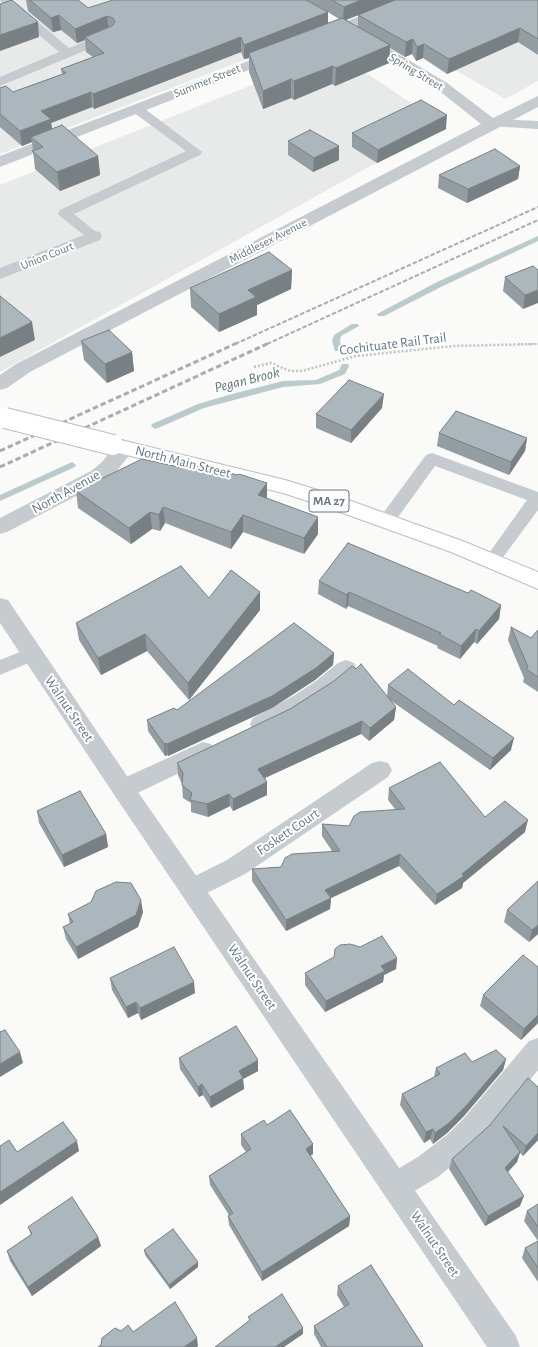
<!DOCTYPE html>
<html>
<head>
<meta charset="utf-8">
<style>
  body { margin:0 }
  canvas { display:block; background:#fafaf8 }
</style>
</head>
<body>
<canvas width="538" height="1347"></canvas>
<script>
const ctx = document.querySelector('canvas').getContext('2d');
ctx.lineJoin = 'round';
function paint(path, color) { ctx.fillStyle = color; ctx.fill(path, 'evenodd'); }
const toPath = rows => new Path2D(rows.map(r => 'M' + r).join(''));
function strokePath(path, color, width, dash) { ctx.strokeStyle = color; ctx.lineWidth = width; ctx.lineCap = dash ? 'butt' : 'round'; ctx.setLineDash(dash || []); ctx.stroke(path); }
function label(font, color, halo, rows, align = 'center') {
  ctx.font = font + ' "Alegreya Sans",sans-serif'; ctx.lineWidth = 4; ctx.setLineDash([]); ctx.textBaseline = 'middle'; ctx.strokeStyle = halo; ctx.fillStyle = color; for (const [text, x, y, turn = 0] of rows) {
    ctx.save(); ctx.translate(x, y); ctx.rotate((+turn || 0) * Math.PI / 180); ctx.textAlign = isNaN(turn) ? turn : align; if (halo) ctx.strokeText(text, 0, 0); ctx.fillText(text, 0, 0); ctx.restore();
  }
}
paint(toPath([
  [14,0,286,0,330,27,0,154,0,5],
  [538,0,538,81,505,99,384,29],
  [335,52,444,125,0,372,0,185]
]), '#e8eae9');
paint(toPath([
  [538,236,538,241,443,286,384,316,378,316,377,314,437,282,538,236],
  [352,324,358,324,359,326,341,336,340,341,342,349,338,351,335,351,332,341,334,335,352,324],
  [342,364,348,364,349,366,345,374,320,384,283,387,204,408,158,428,155,429,151,426,152,424,198,404,232,394,283,381,316,380,339,370,342,364],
  [72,462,76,465,75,467,0,501,0,495,72,462]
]), '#bbcbcd');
const primary = toPath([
  [113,438,285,480,340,497,465,542,538,572,538,589,451,552,326,507,283,493,106,450,103,445,106,440,113,438]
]);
strokePath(primary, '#b8bec2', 2);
strokePath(toPath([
  [519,344,538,344]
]), '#bfc3c5', 2, [1.5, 1.5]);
strokePath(toPath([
  [254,367,271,363,290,371,302,371,356,356,454,346,538,344]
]), '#bfc3c5', 2.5, [2, 2]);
paint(toPath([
  [0,0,12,0,69,48,105,33,109,32,113,33,115,36,113,39,0,86,0,77,59,52,1,2,0,0],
  [137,105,141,106,202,152,200,155,74,214,101,236,99,239,94,240,89,239,60,216,58,213,60,210,186,151,133,112,131,109,133,106,137,105],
  [495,119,538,121,538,129,490,126,489,123,490,120,495,119],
  [432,453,538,492,538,510,498,564,492,566,486,564,484,560,527,500,435,466,393,524,387,526,381,524,379,520,381,516,426,455,432,453],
  [32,647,38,649,41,654,38,659,0,675,0,660,32,647]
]), '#c5cbce');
paint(toPath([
  [401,0,421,0,419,3,329,38,324,39,319,38,317,35,319,32,401,0],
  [365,36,370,37,447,83,493,118,538,96,538,107,30,372,7,388,0,390,0,375,16,364,481,124,437,89,360,43,358,40,360,37,365,36],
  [277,50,282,51,284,54,282,57,0,167,0,156,277,50],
  [94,231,100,232,102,236,100,240,0,279,0,268,94,231],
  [346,660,354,663,357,669,354,675,332,693,311,707,269,730,261,733,253,730,250,724,253,718,295,695,316,681,338,663,346,660],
  [203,742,211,744,214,751,211,758,131,796,123,799,115,796,111,789,115,782,203,742],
  [380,761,388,763,392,770,388,777,245,874,201,896,192,900,183,896,180,889,183,882,227,860,372,763,380,761],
  [538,1038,538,1070,485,1135,468,1152,438,1177,406,1196,396,1200,386,1196,382,1186,386,1176,418,1157,448,1134,465,1117,529,1041,538,1038]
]), '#c5cbce');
paint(toPath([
  [125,441,132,443,135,448,115,473,105,481,7,532,0,534,0,518,91,471,101,463,118,443,125,441],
  [0,598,8,600,131,782,516,1336,520,1347,487,1347,115,796,0,623,0,598]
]), '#c5cbce');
paint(primary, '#fff');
strokePath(toPath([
  [235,344,538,207],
  [267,344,538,220]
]), '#a6aeb3', 2, [4.5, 2]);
strokePath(toPath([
  [0,451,237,343],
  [0,467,269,343]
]), '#a6aeb3', 3, [5.5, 3]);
const primaryBridge = toPath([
  [5,418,113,445]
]);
strokePath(primaryBridge, '#b8bec2', 22, []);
strokePath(primaryBridge, '#fff', 20);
paint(toPath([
  [26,0,78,0,88,8,307,0,538,0,538,55,518,42,447,74,423,58,416,61,412,54,405,57,390,48,389,63,335,86,332,84,294,100,291,98,263,109,249,72,249,58,244,59,241,52,94,109,92,107,51,123,52,129,98,156,100,175,60,191,35,169,32,142,22,146,0,127,0,88,13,92,62,74,61,69,93,57,86,52,85,40,77,43,61,30,53,32,28,11],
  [328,12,339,19,328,23],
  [358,15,358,27,346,20],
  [446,129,377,163,352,147,352,133],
  [288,141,339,160,313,172,288,155],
  [520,166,518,179,467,203,438,188,439,175],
  [533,266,523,309,503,291,505,277],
  [292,270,291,289,257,305,257,315,219,332,191,307,190,288],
  [81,341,132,352,134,371,107,383,84,360],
  [382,408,351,443,316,428,316,414],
  [439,433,527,438,525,451,509,475,437,446],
  [179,467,267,483,267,498,318,534,304,554,243,532,231,549,165,523,160,531,152,529,131,544,78,508,76,491],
  [319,581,468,593,501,605,499,619,477,644,474,642,460,659,437,648,438,646,348,606,346,609,318,594],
  [260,592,260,610,189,700,147,651,101,675,79,640,76,623,209,598],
  [511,627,531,638,538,630,538,692,523,682,524,678,508,640],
  [334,653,333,665,315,680,272,708,168,756,167,755,165,756,148,731,147,720,177,710],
  [388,685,511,750,490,770,390,700,396,707,394,720,369,741,361,734,265,778,267,782,267,795,233,811,230,806,208,817,191,812,191,803,183,798,182,784,178,775,177,763,387,697],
  [389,788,485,817,525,832,463,883,462,888,435,905,399,866,331,898,330,909,286,931,252,881,252,869,281,867,332,851,322,836,322,824,349,826,395,809,388,800],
  [37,811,106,834,108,847,64,867,39,823],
  [538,881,538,934,529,942,504,922,507,910],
  [143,912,138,927,78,959,66,939,63,927,70,924,68,914],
  [397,958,396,969,384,975,383,982,325,1012,305,985,305,973],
  [110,978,195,993,141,1020,138,1013,128,1018,112,990],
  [483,995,538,1023,521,1040,480,1006],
  [179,1058,258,1071,243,1079,244,1089,211,1108,203,1095,199,1097,180,1069],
  [506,1059,503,1070,464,1116,447,1133,433,1144,430,1139,424,1143,400,1105,402,1094,434,1077,436,1068,472,1062],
  [538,1087,538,1140,523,1156,520,1153,517,1162,508,1172,520,1206,485,1226,449,1169,452,1159,489,1126],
  [267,1125,313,1144,313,1154,310,1156,350,1216,349,1226,262,1281,229,1225,228,1216,229,1215,210,1185,209,1176,246,1152,241,1145,241,1134],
  [538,1204,538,1282,522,1258,525,1248,538,1241,524,1221,527,1211],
  [28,1227,98,1237,101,1246,32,1296,10,1261,7,1251,31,1235],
  [144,1250,198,1267,170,1289,145,1255],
  [338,1286,423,1346,423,1347,321,1347,314,1334,314,1326,344,1307,337,1295]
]), '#939da2');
paint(toPath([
  [361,0,397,0,343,21,344,7],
  [328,12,328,27,249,53,249,58,244,59,244,45],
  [59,15,61,30,53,32,51,18],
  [107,16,109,31,85,37,85,40,77,43,75,29],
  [38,22,39,37,0,51,0,35],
  [520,28,518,42,447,74,449,59],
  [241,37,241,52,94,109,93,94],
  [413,39,412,54,405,57,406,42],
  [424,44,423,58,416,61,417,47],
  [390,45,389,63,335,86,336,68],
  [333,66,332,84,294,100,294,81],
  [291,79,291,98,263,109,263,91],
  [91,92,92,107,51,123,53,134,31,137,32,142,22,146,20,131,41,111],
  [447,115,446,129,377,163,378,150],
  [339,146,339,160,313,172,314,158],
  [98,156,100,175,60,191,57,172],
  [520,166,518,179,467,203,468,189],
  [292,270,291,289,257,305,257,315,219,332,219,314,248,290],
  [538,290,538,303,523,309,525,295],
  [32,322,35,340,0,357,0,338],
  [132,352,134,371,107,383,105,364],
  [384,394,382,408,351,443,351,430],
  [527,438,525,451,509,475,511,462],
  [267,483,267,500,258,495],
  [163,507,165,523,160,531,159,515],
  [150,512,152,529,131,544,129,528],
  [243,515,243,532,231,549,231,532],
  [318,517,318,534,304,554,304,538],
  [260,592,260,610,189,700,188,683],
  [349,592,348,606,346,609,347,595],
  [501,605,499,619,477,644,479,631],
  [476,629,474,642,460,659,461,646],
  [145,634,147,651,101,675,98,658],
  [334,653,333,665,315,680,272,708,168,756,167,744],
  [396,707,394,720,369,741,370,728],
  [362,721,361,734,258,781,258,769],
  [514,738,511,750,490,770,493,758],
  [166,743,167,755,165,756,164,744],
  [267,782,267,795,233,811,233,799],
  [229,794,230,806,208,817,207,804],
  [528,820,525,832,463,883,462,888,435,905,437,894],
  [106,834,108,847,64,867,62,855],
  [400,854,399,866,331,898,330,909,286,931,286,920,325,890],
  [141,900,143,912,138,927,78,959,76,947],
  [538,925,538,934,529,942,532,930],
  [397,958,396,969,384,975,383,982,325,1012,326,1001,381,966],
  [194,982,195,993,141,1020,140,1008],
  [136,1002,138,1013,128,1018,126,1007],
  [538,1015,538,1023,521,1040,524,1029],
  [20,1052,23,1063,0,1077,0,1064],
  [506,1059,503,1070,464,1116,447,1133,433,1144,435,1133],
  [258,1060,258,1071,243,1079,244,1089,211,1108,210,1097,239,1071],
  [202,1084,203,1095,199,1097,198,1087],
  [433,1129,430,1139,424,1143,426,1132],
  [538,1133,538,1140,523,1156,526,1146],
  [77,1141,79,1151,0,1205,0,1192],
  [313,1144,313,1154,305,1159,306,1149],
  [520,1152,517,1162,502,1178,505,1168],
  [524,1196,520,1206,485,1226,488,1216],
  [350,1216,349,1226,262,1281,262,1272],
  [98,1237,101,1246,32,1296,28,1287],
  [198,1262,198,1267,170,1289,169,1285],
  [303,1328,303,1334,284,1347,275,1347],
  [197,1338,198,1346,197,1347,184,1347]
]), '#788084');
const building = toPath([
  [12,0,38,22,0,35,0,4,12,0],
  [30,0,78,0,88,8,113,0,306,0,328,12,244,45,241,37,93,94,91,92,41,111,51,119,20,131,0,114,0,88,6,86,13,92,66,73,61,69,104,53,85,37,112,26,115,22,113,18,107,16,75,29,59,15,51,18,30,0],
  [332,0,361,0,344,7,332,0],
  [395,0,538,0,538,39,520,28,449,59,424,44,417,47,413,39,406,42,358,15,395,0],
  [342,18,390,45,336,68,333,66,294,81,291,79,263,91,249,53,342,18],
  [421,100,447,115,378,150,352,133,421,100],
  [62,125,98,156,57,172,32,151,43,147,31,137,62,125],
  [310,130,339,146,314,158,288,141,310,130],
  [495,149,520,166,468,189,439,175,495,149],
  [269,252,292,270,248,290,256,297,219,314,190,288,269,252],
  [533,266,538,270,538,290,525,295,505,277,533,266],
  [0,296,32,322,0,338,0,296],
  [109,330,132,352,105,364,81,341,109,330],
  [349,380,384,394,351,430,316,414,349,380],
  [456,411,527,438,511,462,439,433,456,411],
  [142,459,179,467,183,463,238,475,239,474,267,483,258,495,318,517,304,538,243,515,231,532,163,507,159,515,150,512,129,528,76,491,142,459],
  [348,543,468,593,471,590,501,605,479,631,476,629,461,646,439,634,441,633,349,592,347,595,319,581,348,543],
  [181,566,209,598,231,570,260,592,188,683,145,634,98,658,76,623,181,566],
  [294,623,334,653,316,668,272,696,167,744,166,743,164,744,147,720,174,708,177,710,294,623],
  [511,627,531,638,538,630,538,677,526,669,528,667,511,627],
  [361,664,396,707,370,728,362,721,258,769,267,782,233,799,229,794,207,804,190,800,192,793,182,785,183,773,177,763,290,709,334,681,352,666,356,669,361,664],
  [408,669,454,705,459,700,514,738,493,758,388,685,408,669],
  [440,762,485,817,505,801,528,820,462,874,464,876,437,894,400,854,325,890,331,898,286,920,252,869,281,867,285,858,292,854,340,851,322,824,349,826,354,816,360,812,405,809,389,788,440,762],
  [80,791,106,834,62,855,37,811,80,791],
  [538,881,538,925,532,930,507,910,538,881],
  [116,882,131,883,141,900,136,915,76,947,63,927,73,922,68,914,91,902,96,891,116,882],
  [382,936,397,958,381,966,385,971,326,1001,305,973,334,957,335,949,340,945,350,944,360,947,382,936],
  [174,947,194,982,140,1008,136,1002,126,1007,110,978,174,947],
  [523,955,538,967,538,1015,524,1029,483,995,523,955],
  [236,1026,258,1060,239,1071,243,1078,210,1097,202,1084,198,1087,179,1058,236,1026],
  [5,1030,20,1052,0,1064,0,1032,5,1030],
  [496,1050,506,1059,466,1106,449,1123,435,1133,433,1129,426,1132,402,1094,440,1074,436,1068,465,1053,472,1062,496,1050],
  [528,1078,538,1087,538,1133,526,1146,503,1126,520,1152,505,1168,524,1196,488,1216,452,1159,489,1126,528,1078],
  [290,1110,313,1144,306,1149,350,1216,262,1272,228,1216,233,1213,209,1176,251,1149,241,1134,264,1120,267,1125,290,1110],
  [63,1122,77,1141,0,1192,0,1146,9,1140,17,1152,63,1122],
  [72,1197,98,1237,28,1287,7,1251,32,1234,28,1227,72,1197],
  [538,1204,538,1227,527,1211,538,1204],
  [173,1229,198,1262,169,1285,144,1250,173,1229],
  [538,1241,538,1268,525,1248,538,1241],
  [371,1265,423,1346,422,1347,327,1347,314,1326,349,1304,338,1286,371,1265],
  [282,1294,303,1328,275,1347,215,1347,250,1320,248,1317,282,1294],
  [175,1302,197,1338,184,1347,98,1347,101,1345,102,1338,115,1328,121,1331,128,1325,133,1332,175,1302]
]);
paint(building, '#abb7bc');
strokePath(building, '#788084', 1);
label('12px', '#637985', '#fff', [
  ["Spring Street",416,72,31],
  ["Summer Street",207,81,-22],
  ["Middlesex Avenue",268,241,-27],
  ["Union Court",47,256,-22]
]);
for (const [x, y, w] of [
  [329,501,40]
]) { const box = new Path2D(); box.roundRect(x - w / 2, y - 11, w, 22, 3); ctx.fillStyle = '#fff'; ctx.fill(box); strokePath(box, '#637985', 1); }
label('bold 13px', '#637985', null, [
  ["MA 27",329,501]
]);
label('14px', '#637985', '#fff', [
  ["Cochituate Rail Trail",393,344,-7],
  ["North Main Street",183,462,14],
  ["North Avenue",66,492,-29],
  ["Walnut Street",69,709,56],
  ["Foskett Court",288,832,-34],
  ["Walnut Street",252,977,56],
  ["Walnut Street",435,1244,56]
]);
label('italic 15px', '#5e787e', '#fff', [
  ["Pegan Brook",247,380,-14]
]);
</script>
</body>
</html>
